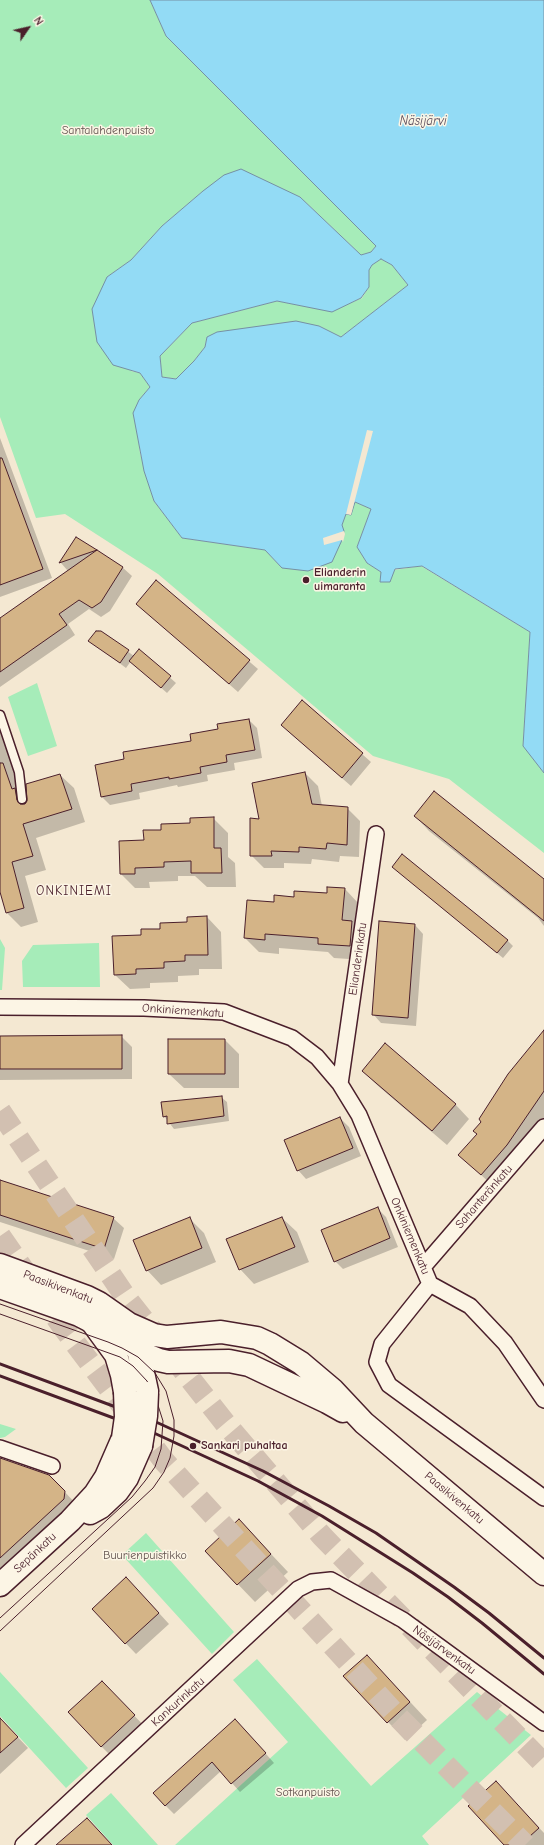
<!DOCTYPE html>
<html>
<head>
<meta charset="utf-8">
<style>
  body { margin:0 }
  #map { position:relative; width:544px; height:1845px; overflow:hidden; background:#f4e8d2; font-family:"Comic Neue",sans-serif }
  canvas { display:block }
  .north { position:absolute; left:8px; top:8px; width:40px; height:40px; -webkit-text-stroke:3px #fcf5e5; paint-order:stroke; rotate:56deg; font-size:11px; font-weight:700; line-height:16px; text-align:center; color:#4a1f2b }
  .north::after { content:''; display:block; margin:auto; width:14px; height:18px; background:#4a1f2b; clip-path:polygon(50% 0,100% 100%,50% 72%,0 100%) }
</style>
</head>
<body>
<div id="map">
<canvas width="544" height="1845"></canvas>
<div class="north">N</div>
</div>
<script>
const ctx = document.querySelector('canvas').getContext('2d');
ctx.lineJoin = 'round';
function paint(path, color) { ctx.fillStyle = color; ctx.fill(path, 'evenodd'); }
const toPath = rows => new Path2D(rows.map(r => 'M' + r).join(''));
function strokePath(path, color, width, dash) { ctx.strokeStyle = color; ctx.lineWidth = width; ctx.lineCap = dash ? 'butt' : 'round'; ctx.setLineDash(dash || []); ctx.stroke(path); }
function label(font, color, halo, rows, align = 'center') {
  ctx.font = font + ' "Comic Neue",sans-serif'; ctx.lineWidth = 3; ctx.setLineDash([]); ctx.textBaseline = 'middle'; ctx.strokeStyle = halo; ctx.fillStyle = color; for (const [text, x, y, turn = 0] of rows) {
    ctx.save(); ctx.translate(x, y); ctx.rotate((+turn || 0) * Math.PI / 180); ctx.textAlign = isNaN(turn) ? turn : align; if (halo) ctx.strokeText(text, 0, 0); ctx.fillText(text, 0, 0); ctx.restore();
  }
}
paint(toPath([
  [0,0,150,0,166,36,376,246,371,252,361,255,300,197,278,188,203,191,162,226,131,260,107,277,131,371,140,373,150,387,139,400,138,436,140,453,154,501,182,538,265,550,282,568,344,531,341,525,346,514,355,502,371,509,357,547,367,563,381,572,421,566,530,632,523,745,544,773,544,853,449,779,373,756,158,574,65,514,36,518,0,417],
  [381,259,392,265,408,285,341,337,319,326,207,337,205,347,194,361,176,379,162,377,160,356,192,323,277,301,332,311,362,298,369,287,369,270,372,265],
  [37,683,57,746,28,756,8,697],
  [0,939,5,948,2,990,0,990],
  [99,943,100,987,23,987,22,961,33,945],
  [0,1424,16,1429,5,1437,0,1438],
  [146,1533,234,1632,212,1654,122,1555],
  [257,1659,371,1786,477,1692,531,1735,422,1836,429,1845,175,1845,288,1742,233,1680],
  [0,1672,88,1768,66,1788,0,1716],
  [111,1793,158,1845,113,1845,86,1815]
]), '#a6ecb9');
const water = toPath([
  [150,0,544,0,544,773,523,746,530,632,422,566,395,569,390,582,380,582,381,572,367,563,357,547,371,509,355,502,351,515,346,514,342,525,344,531,342,540,332,562,308,571,282,568,265,550,182,538,154,501,144,471,133,413,139,400,150,387,140,373,113,365,97,342,92,309,107,277,131,260,162,226,203,191,224,175,241,169,300,197,361,255,371,252,376,246,166,36,150,0],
  [381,259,392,265,408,285,341,337,319,326,296,321,217,332,207,337,205,347,194,361,176,379,162,377,160,356,192,323,277,301,332,312,361,298,369,287,369,270,372,265,381,259]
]);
paint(water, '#93dbf5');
strokePath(water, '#7690a4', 1);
paint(toPath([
  [367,430,373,431,351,515,346,514],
  [344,531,345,534,343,542,342,540,324,545,323,538]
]), '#f4e8d2');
paint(toPath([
  [0,438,52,578,0,597],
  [77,538,122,567,132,576,110,611,101,617,89,609,68,624,75,635,0,687,0,619,68,571,61,563],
  [156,582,258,669,238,692,137,604],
  [98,630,134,656,139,650,176,683,167,693,131,661,126,668,90,641],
  [302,701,371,762,351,786,290,733],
  [249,720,257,728,262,758,234,763,235,770,207,775,208,781,178,787,177,785,139,793,140,799,110,805,102,797,126,760,192,741],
  [0,731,3,734,23,797,28,802,60,775,74,788,85,822,36,838,46,870,25,876,38,922,21,927,7,913,0,888],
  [305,773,318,786,322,806,347,808,360,821,359,857,340,856,339,862,312,859,311,864,284,863,284,868,264,868,251,855],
  [415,816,544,881,544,926,538,918,429,831],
  [213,818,228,833,228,857,235,863,236,887,207,887,195,876,178,876,178,881,149,882,150,888,135,888,121,874,145,841,162,831],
  [393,867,507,940,513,946,503,958],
  [345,889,359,904,364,960,334,958,328,952,279,948,279,954,259,952,245,938,295,898,328,894],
  [207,917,221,932,222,969,199,969,199,975,178,976,178,982,150,983,150,988,130,989,115,975,142,936],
  [380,923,415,925,423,934,416,1026,381,1023,373,1014],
  [544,1032,544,1127,496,1189,460,1155,478,1134,483,1122],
  [121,1036,132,1047,132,1079,0,1080,0,1037],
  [225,1040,239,1054,239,1088,184,1088,169,1074],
  [363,1071,455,1104,469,1119,447,1145,377,1085],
  [221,1097,227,1102,229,1121,174,1129,164,1116],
  [340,1118,349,1127,361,1156,306,1179,298,1170],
  [0,1181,113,1218,124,1228,114,1259,0,1222],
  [377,1208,386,1217,398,1247,343,1269,335,1261],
  [189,1218,204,1233,216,1262,161,1285,147,1270],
  [282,1218,297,1232,309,1262,254,1284,240,1269],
  [0,1459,61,1488,79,1507,0,1585],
  [239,1520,288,1572,255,1602,206,1551],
  [137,1589,169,1624,136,1654,93,1609],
  [367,1656,427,1720,405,1740,345,1676],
  [113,1693,145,1727,112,1757,101,1746],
  [0,1718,28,1748,0,1774],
  [244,1729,274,1763,240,1792,221,1771,174,1814,165,1805],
  [496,1782,544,1833,544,1845,506,1845]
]), '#0003');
const building = toPath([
  [0,458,2,458,43,569,0,585,0,458],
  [76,537,97,550,59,563,76,537],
  [97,550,123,567,101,602,92,608,79,600,59,614,67,625,0,672,0,618,97,550],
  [156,580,250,660,229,684,136,604,156,580],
  [96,631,101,631,129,650,120,663,88,641,96,631],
  [139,649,171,676,161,688,129,661,139,649],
  [302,700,363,753,342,778,281,725,302,700],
  [249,719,255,750,226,755,227,762,200,767,201,773,169,779,169,777,131,784,132,791,101,797,95,765,124,759,123,752,191,741,190,734,218,729,217,724,249,719],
  [0,763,3,763,12,789,15,788,17,800,20,804,25,804,27,801,26,784,60,774,72,809,23,824,33,856,12,862,24,908,6,913,0,892,0,763],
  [305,772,312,804,348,807,347,845,327,843,326,849,299,847,299,852,271,851,272,856,250,856,250,818,259,819,252,783,305,772],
  [434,791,544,879,544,921,414,816,434,791],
  [214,817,214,848,221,848,222,873,191,873,191,861,164,862,164,867,135,868,135,874,120,874,119,841,144,840,143,830,161,830,161,824,190,823,190,818,214,817],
  [402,854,508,940,497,953,392,867,402,854],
  [327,887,345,888,342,920,352,921,350,946,318,944,318,938,265,934,265,940,244,938,247,900,274,902,274,895,294,897,294,891,327,893,327,887],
  [207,916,208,955,185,955,185,961,164,962,164,968,136,969,136,974,114,975,112,936,141,935,141,929,160,929,160,923,187,922,187,917,207,916],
  [379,921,415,924,408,1018,372,1015,379,921],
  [544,1030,544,1091,507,1145,481,1175,458,1155,477,1134,473,1131,481,1122,479,1119,508,1074,544,1030],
  [122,1035,122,1069,0,1069,0,1036,122,1035],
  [168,1039,225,1039,225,1074,168,1074,168,1039],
  [385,1043,456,1104,432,1131,362,1071,385,1043],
  [222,1096,224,1116,167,1124,167,1116,163,1117,161,1102,222,1096],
  [340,1117,353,1148,297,1171,284,1140,340,1117],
  [0,1180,114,1217,104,1249,0,1215,0,1180],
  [378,1207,390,1238,334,1262,321,1230,378,1207],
  [190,1217,202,1248,146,1271,133,1240,190,1217],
  [282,1217,295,1247,239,1270,226,1239,282,1217],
  [0,1458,49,1475,65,1491,64,1499,0,1558,0,1458],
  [239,1519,271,1554,237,1585,205,1551,239,1519],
  [126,1577,159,1613,125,1644,92,1609,126,1577],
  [367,1655,410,1702,387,1723,343,1676,367,1655],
  [102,1681,135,1715,101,1747,68,1712,102,1681],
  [0,1718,18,1737,0,1753,0,1718],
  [235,1719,266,1753,231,1784,212,1762,165,1806,153,1793,235,1719],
  [496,1781,539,1828,520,1845,504,1845,468,1806,496,1781],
  [87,1818,112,1845,56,1845,87,1818]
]);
paint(building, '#d4b487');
strokePath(building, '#4a1f2b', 1);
strokePath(toPath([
  [0,1111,127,1299,225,1423,322,1536,544,1764],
  [0,1236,63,1327,164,1461,399,1718,525,1845]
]), '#d2c0b1', 22, [22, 11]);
const lane = toPath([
  [0,715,19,772,22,799]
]);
const street = toPath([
  [0,1007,144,1008,224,1012,292,1038,317,1057,340,1084,359,1115,430,1284,470,1306,505,1343,544,1400],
  [340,1084,376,834],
  [423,1267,544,1127],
  [430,1284,382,1344,377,1362,389,1385,544,1498],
  [0,1448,52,1466],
  [23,1845,298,1589,312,1582,331,1580,403,1620,544,1723]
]);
const secondary = toPath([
  [92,1322,116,1355,122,1375,125,1392],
  [131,1337,138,1349,147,1391],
  [90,1513,101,1507,117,1492,127,1478,141,1446],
  [0,1585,70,1521,95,1494,106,1477,123,1438]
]);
const primary = toPath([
  [0,1265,87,1297,99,1303,129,1324,154,1335,167,1337,221,1332,257,1338,270,1344,301,1363,333,1390,364,1423,544,1574],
  [0,1287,79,1315,106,1329,149,1356,159,1360,168,1362,229,1361,249,1365,327,1402,343,1411]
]);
strokePath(lane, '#4a1f2b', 11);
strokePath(street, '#4a1f2b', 18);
strokePath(secondary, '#4a1f2b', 25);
strokePath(primary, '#4a1f2b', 25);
strokePath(lane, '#fcf5e5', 8);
strokePath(street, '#fcf5e5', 15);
strokePath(secondary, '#fcf5e5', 22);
strokePath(primary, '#fcf5e5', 22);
strokePath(toPath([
  [0,1304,108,1342,122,1348,138,1357,155,1373,166,1391,174,1420,174,1436,170,1458,164,1472,153,1488,0,1631],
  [0,1314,120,1357,133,1366,147,1381,155,1396,163,1421,161,1449,155,1467,145,1481,132,1497,0,1618]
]), '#4a1f2b', 1);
strokePath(toPath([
  [0,1364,156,1422,263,1471,329,1506,376,1533,454,1587,489,1613,544,1658],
  [0,1376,154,1433,258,1481,322,1516,413,1573,448,1597,482,1623,544,1674]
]), '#4a1f2b', 3);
const secondaryBridge = toPath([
  [123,1438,126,1417,125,1392],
  [141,1446,146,1416,147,1393]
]);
strokePath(secondaryBridge, '#4a1f2b', 25, []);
strokePath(secondaryBridge, '#fcf5e5', 22);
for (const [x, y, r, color] of [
  [306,580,4,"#4a1f2b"],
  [193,1446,4,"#4a1f2b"]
]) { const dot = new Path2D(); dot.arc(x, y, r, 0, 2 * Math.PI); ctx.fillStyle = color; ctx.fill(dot); strokePath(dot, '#fcf5e5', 1.5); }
label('12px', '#61524e', '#fcf5e5', [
  ["Santalahdenpuisto",108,131],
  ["Buurienpuistikko",145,1556],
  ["Sotkanpuisto",308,1793]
]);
label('bold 12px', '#4a1f2b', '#fcf5e5', [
  ["Elianderin",314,573],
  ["uimaranta",314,587],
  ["Sankari puhaltaa",201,1446]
], 'left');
label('12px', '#4a1f2b', '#fcf5e5', [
  ["Elianderinkatu",358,959,-82],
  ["Onkiniemenkatu",183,1011,4],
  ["Sahanteränkatu",484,1197,-49],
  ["Onkiniemenkatu",410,1236,67],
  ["Paasikivenkatu",58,1287,21],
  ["Paasikivenkatu",454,1498,40],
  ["Sepänkatu",35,1553,-43],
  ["Näsijärvenkatu",444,1650,36],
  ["Kankurinkatu",178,1702,-42]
]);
label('italic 13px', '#5c4e5e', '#fcf5e5', [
  ["Näsijärvi",423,121]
]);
ctx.letterSpacing = '1px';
label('13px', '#4a1f2b', '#fcf5e5', [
  ["ONKINIEMI",74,891]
]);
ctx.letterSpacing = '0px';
</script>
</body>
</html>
